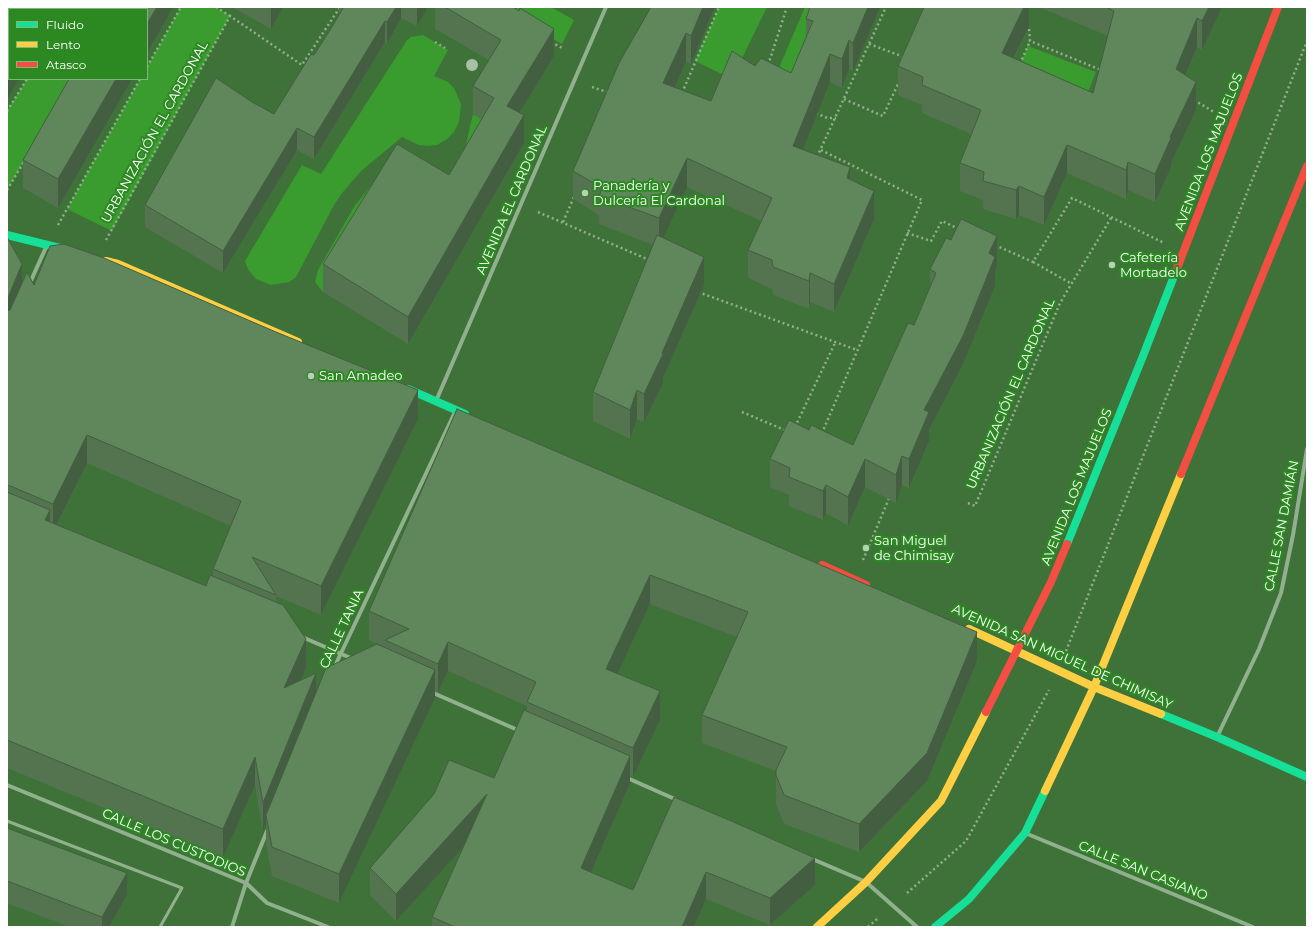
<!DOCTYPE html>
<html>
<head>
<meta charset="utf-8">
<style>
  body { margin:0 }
  #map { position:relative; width:1314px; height:934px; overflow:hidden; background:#3f7239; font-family:Montserrat,sans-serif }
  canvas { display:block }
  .frame { position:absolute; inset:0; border:8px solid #fff; pointer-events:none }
  .legend { position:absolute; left:8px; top:8px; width:140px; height:72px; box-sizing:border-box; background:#2c8922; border:1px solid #80b87a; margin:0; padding:5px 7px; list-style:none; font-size:12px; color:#fff }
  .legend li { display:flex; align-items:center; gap:8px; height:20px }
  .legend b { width:20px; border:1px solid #80b87a }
</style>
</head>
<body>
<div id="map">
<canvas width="1314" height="934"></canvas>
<div class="frame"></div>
<ul class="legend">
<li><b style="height:5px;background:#16e098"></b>Fluido</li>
<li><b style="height:5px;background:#ffcf43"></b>Lento</li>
<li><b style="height:5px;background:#f24e42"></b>Atasco</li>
</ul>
</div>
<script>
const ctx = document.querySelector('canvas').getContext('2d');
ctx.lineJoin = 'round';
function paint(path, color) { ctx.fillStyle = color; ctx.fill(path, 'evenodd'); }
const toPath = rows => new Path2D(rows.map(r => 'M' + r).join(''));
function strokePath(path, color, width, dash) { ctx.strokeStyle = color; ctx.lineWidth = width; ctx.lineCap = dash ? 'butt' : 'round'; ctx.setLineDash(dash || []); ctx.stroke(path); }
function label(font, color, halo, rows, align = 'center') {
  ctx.font = font + ' Montserrat,sans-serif'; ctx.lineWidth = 4; ctx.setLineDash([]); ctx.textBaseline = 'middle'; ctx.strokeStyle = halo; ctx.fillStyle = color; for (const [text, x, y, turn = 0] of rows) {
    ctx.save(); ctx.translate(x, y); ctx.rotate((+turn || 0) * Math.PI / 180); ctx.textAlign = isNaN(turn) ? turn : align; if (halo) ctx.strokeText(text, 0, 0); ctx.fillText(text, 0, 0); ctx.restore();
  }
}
paint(toPath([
  [181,7,216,7,230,16,112,231,67,209,140,79,147,79,147,67],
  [517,7,551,7,574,20,562,44,527,24,511,16],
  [719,7,767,7,732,79,695,61],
  [805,7,828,7,804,71,770,89],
  [423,35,448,50,434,76,448,82,454,88,461,104,459,122,454,132,447,139,437,145,427,146,419,145,402,137,361,171,343,192,334,205,296,277,289,282,271,285,256,279,248,269,245,261,302,165,321,174,407,40,411,37],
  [1028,46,1096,72,1077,121,1011,84],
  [27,79,73,79,7,190,7,111],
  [473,114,494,126,464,155,469,131],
  [390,167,397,171,323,292,315,282,318,270,354,207,369,188]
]), '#3a9b2e');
strokePath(toPath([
  [216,7,230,16],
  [69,9,70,7],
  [1027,25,1029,27,1030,41,1101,70],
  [435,42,445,48],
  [551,42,564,49],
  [869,44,904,57],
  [1020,64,1030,41],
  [768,65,787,7],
  [147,67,181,7],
  [592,87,610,93],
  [682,93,719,7],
  [844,99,883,116,899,82],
  [1194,100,1214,112],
  [7,111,27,79],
  [816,113,827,118,836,118],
  [821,150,922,200,822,433],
  [817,157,886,7],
  [7,190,25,160],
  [538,212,649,260],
  [563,222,574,197],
  [58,225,140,79],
  [907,233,931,241,942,221,959,229],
  [106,240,230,16,302,65,340,7],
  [995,245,1033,262,1072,198,1164,243],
  [1033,262,1072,284],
  [698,292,857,350],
  [742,412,787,431],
  [795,427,835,343],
  [968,503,975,506,1060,303,1111,218],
  [863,560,890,496],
  [1066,651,1307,41],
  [907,893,966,841,1049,690],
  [868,927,877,919]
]), '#91b08d', 2.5, [2, 3]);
strokePath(toPath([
  [7,821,182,888,160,927]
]), '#91b08d', 3);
strokePath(toPath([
  [29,285,47,245],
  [436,401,606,7],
  [302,637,353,659],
  [334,668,456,410],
  [431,692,520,731],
  [1217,737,1259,649,1281,593,1293,535,1307,449],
  [625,777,677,800],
  [7,785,246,883,267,903,328,927],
  [1025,833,1253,927],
  [810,858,866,882,917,927],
  [232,927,246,883,267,831]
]), '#91b08d', 4);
strokePath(toPath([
  [7,235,60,248],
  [408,389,465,414],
  [1067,544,1143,356,1176,271],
  [1161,714,1217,737,1307,777],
  [935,927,969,899,1025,833,1045,791]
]), '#16e098', 8);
strokePath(toPath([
  [106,261,118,264,298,342],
  [969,629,1094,687,1161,714],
  [1045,791,1094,687,1181,474],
  [817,927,866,882,941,801,986,712]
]), '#ffcf43', 8);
strokePath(toPath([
  [1176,271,1278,7],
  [1181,474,1307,166],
  [822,565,866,585],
  [986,712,1051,582,1067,544]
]), '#f24e42', 8);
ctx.fillStyle = '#a9c0a6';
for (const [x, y] of [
  [472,65]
]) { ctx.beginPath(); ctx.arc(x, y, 6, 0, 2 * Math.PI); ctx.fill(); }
paint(toPath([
  [232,7,283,7,271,29],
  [339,7,427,7,427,9,417,26,401,18,387,44,385,42,314,159,297,150,223,273,145,227,145,205,252,102,274,114,330,30,339,15],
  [435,7,513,7,554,56,519,113,524,143,408,344,323,292,323,264,449,175,482,119,473,114,473,86,489,60,435,29],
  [649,7,714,7,714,9,691,64,686,62,674,88,711,101,755,66,791,73,806,38,806,19,810,7,880,7,853,71,849,69,842,88,830,82,803,150,850,179,874,219,834,312,810,302,809,309,773,295,772,289,748,278,748,250,761,221,687,187,663,238,704,285,663,378,663,383,644,422,637,419,630,439,593,421,593,392,653,245,599,224,599,215,573,199,573,171,649,11],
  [923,7,1029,7,1029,26,1014,58,1093,93,1108,36,1039,7,1222,7,1202,50,1197,47,1186,75,1196,110,1171,163,1171,167,1155,202,1128,190,1126,199,1067,173,1044,225,1019,215,1016,219,983,209,983,200,960,191,960,163,971,134,922,113,922,105,898,95,898,66,923,9],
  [69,79,132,79,58,208,23,188,23,160],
  [7,237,22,282,34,285,418,419,321,615,276,596,276,602,306,668,300,681,316,691,385,648,385,647,369,640,369,611,457,409,977,661,927,781,859,852,784,824,776,804,776,771,702,743,702,715,737,637,650,604,617,674,660,720,633,777,630,775,630,783,591,872,633,890,674,797,815,885,770,925,706,899,694,927,432,927,432,917,463,847,396,921,370,895,370,868,494,778,527,711,527,706,448,671,438,692,435,691,435,698,339,903,272,876,266,844,266,825,263,831,255,785,223,857,7,768],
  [87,463,231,526,213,569,213,576,206,586,57,525],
  [997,265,995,270,995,286,963,364,929,430,929,441,909,488,902,485,896,503,865,487,848,526,826,513,823,520,789,506,789,495,770,487,770,459,809,430,853,445,914,325,930,287,930,269],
  [7,828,127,895,109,927,69,927,7,903]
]), '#53744f');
paint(toPath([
  [44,7,61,7,60,9,43,9],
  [157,7,173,7,147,53,147,24],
  [271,7,283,7,271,29],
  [396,7,401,7,401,18,387,44,387,22],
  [417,7,427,7,427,9,417,26],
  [703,7,714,7,714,9,691,64,691,36],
  [868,7,880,7,853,71,853,43],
  [1024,7,1029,7,1029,26,1002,81,1002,53],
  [1209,7,1222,7,1202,50,1202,21],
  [1197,18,1197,47,1176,98,1176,69],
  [385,21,385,42,314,159,314,137],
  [554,29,554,56,507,133,507,106],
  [686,33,686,62,663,112,663,83],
  [849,40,849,69,842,88,842,59],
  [830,54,830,82,793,175,793,146],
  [9,67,9,79,19,79,7,99,7,70],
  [116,79,132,79,58,208,58,179],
  [1196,82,1196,110,1171,163,1171,167,1155,202,1155,174,1170,137],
  [524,115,524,143,408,344,408,317],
  [297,128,297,150,223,273,223,251],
  [1067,145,1067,173,1044,225,1044,197],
  [687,158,687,187,659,247,659,218],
  [1128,162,1128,190,1126,199,1126,170],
  [850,167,850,195,847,178],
  [1019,186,1019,215,1016,219,1016,190],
  [874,191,874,219,834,312,834,284],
  [997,236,997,265,995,270,995,286,963,364,929,430,929,441,909,488,909,459,924,410,989,253],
  [704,257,704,285,663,378,663,383,644,422,644,394],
  [22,264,22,293,7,328,7,300],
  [810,273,810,302,809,309,809,281],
  [418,390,418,419,321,615,321,586],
  [637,390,637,419,630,439,630,410],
  [87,435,87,463,53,532,53,504],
  [902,456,902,485,896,503,896,475],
  [865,459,865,487,848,526,848,497],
  [826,485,826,513,823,520,823,491],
  [50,510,50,538,45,520],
  [650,575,650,604,606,698,606,669],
  [977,632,977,661,927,781,859,852,859,824],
  [306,639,306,668,284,717,284,688],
  [448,642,448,671,438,692,438,664],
  [435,670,435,698,339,903,339,874],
  [316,673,316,701,266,815,266,825,263,831,263,803],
  [660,691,660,720,633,777,633,748],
  [630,756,630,783,581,895,581,868],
  [255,757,255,785,223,857,223,829],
  [487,794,487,821,396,921,396,894],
  [815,858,815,885,770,925,770,898],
  [706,872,706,899,694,927,682,927],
  [127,873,127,895,109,927,102,927,102,917]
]), '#435e40');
const building = toPath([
  [7,7,44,7,43,9,9,9,9,67,7,70,7,7],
  [111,7,157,7,147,24,147,9,110,9,111,7],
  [342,7,396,7,387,22,385,21,314,137,297,128,223,251,145,205,216,78,252,102,274,114,311,54,314,55,330,30,343,8,342,7],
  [445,7,513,7,519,11,520,8,554,29,507,106,524,115,408,317,323,264,397,144,449,175,494,98,473,86,501,40,445,7],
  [651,7,703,7,691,36,686,33,663,83,711,101,732,51,755,66,761,58,791,73,813,21,806,19,810,7,868,7,853,43,849,40,842,59,830,54,793,146,850,167,847,178,874,191,834,284,810,273,809,281,773,267,772,260,748,250,772,198,687,158,659,218,599,196,602,188,573,171,619,63,651,7],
  [924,7,1024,7,1002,53,1093,93,1114,11,1106,7,1209,7,1202,21,1197,18,1176,69,1196,82,1170,137,1171,138,1155,174,1128,162,1126,170,1067,145,1044,197,1019,186,1016,190,983,181,984,172,960,163,981,110,922,85,923,77,898,66,924,7],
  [69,79,116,79,58,179,23,160,69,79],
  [961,219,997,236,989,253,995,257,963,336,924,410,929,412,909,459,902,456,896,475,865,459,848,497,826,485,823,491,789,477,790,468,770,459,789,420,809,430,811,425,853,445,908,323,914,325,936,273,930,269,946,238,951,240,961,219],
  [657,235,704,257,662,353,663,354,644,394,637,390,630,410,593,392,657,235],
  [7,237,22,264,7,300,7,237],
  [64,244,104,258,276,332,418,390,321,586,252,557,276,595,213,569,241,501,87,435,53,504,8,485,7,485,7,311,10,310,27,272,34,285,50,246,64,244],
  [457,409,977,632,927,753,859,824,784,795,776,775,776,770,787,747,702,715,748,612,650,575,606,669,660,691,633,748,527,702,536,682,448,642,438,664,385,640,409,629,369,611,457,409],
  [7,492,50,510,45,520,206,586,210,575,283,605,306,639,284,688,316,673,263,803,255,757,223,829,7,740,7,492],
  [377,644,435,670,339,874,272,847,266,815,326,668,377,644],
  [524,710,630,756,581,868,633,890,674,797,729,820,815,858,770,898,706,872,682,927,455,927,432,917,487,794,396,894,370,868,434,794,449,760,494,778,524,710],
  [7,828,127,873,102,917,7,881,7,828]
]);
paint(building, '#60875c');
strokePath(building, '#435e40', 1);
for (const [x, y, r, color] of [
  [585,193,4,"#bcceba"],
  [1112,265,4,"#bcceba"],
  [311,376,4,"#bcceba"],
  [866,548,4,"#bcceba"]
]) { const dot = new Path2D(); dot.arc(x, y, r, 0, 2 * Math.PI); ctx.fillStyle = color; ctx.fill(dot); strokePath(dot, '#2c8922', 1.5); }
label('13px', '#fff', '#2c8922', [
  ["URBANIZACIÓN EL CARDONAL",155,132,-61],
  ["AVENIDA LOS MAJUELOS",1209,152,-69],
  ["AVENIDA EL CARDONAL",512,200,-67],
  ["URBANIZACIÓN EL CARDONAL",1011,394,-67],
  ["AVENIDA LOS MAJUELOS",1077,487,-68],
  ["CALLE SAN DAMIÁN",1282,526,-79],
  ["CALLE TANIA",342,629,-65],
  ["AVENIDA SAN MIGUEL DE CHIMISAY",1062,657,24],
  ["CALLE LOS CUSTODIOS",174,843,23],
  ["CALLE SAN CASIANO",1143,871,22]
]);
label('13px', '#fff', '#2c8922', [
  ["Panadería y",593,186],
  ["Dulcería El Cardonal",593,201],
  ["Cafetería",1120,258],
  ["Mortadelo",1120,273],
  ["San Amadeo",319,376],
  ["San Miguel",874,541],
  ["de Chimisay",874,556]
], 'left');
</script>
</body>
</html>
